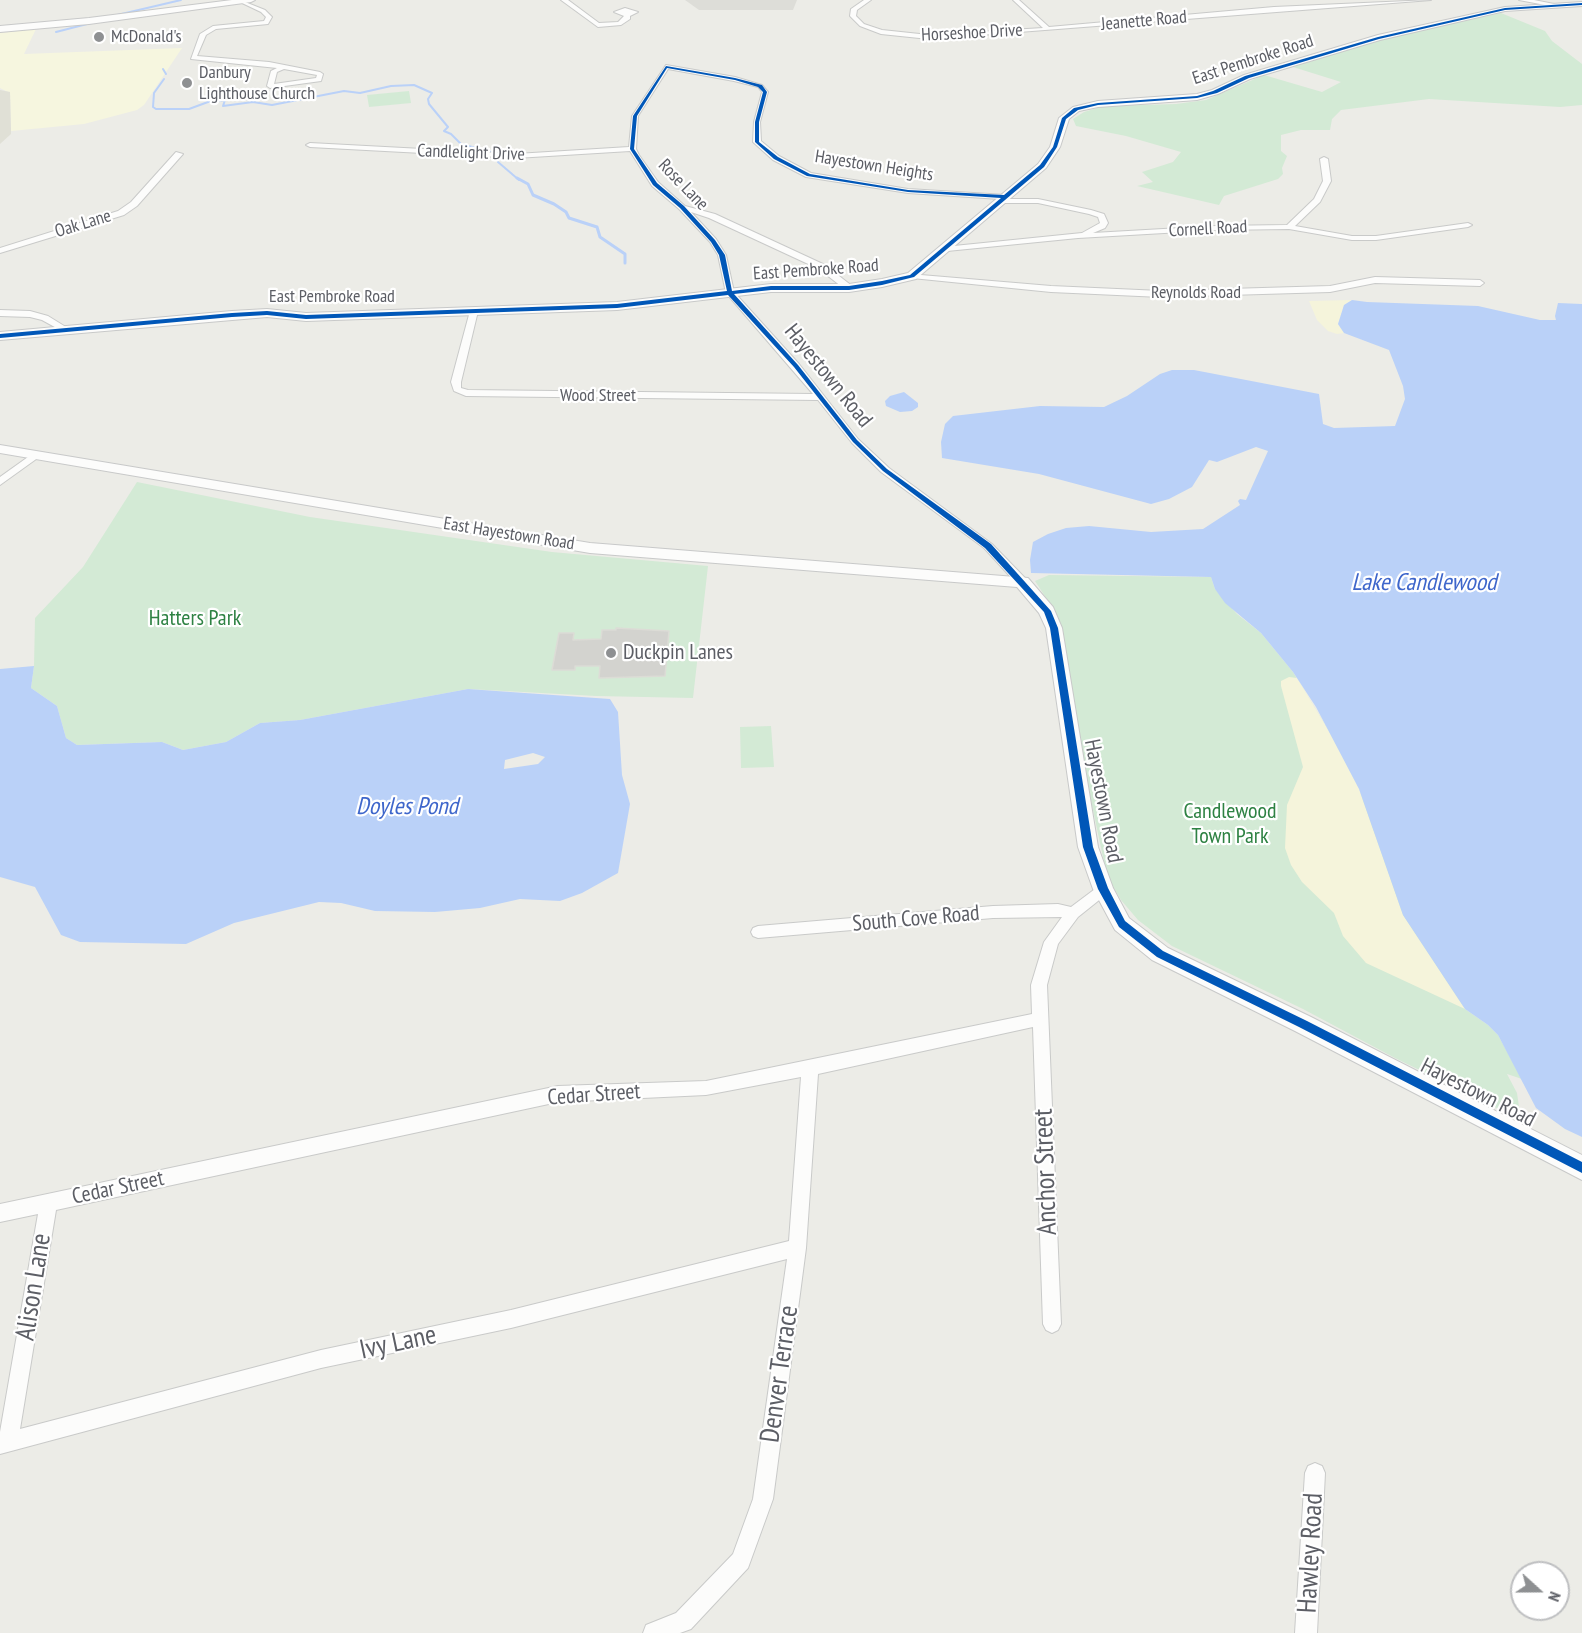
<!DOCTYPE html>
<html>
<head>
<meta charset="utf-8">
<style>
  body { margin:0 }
  #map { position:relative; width:1582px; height:1633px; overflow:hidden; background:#ecece7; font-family:"PT Sans Narrow",sans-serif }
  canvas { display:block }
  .north { position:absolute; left:1510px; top:1561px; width:60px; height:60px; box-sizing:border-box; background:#fff; border:2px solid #bebfc1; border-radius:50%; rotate:111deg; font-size:16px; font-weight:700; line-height:24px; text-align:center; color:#5c5e65 }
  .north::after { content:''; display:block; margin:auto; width:21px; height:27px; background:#8e9092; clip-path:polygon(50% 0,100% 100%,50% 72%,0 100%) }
</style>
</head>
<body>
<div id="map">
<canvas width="1582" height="1633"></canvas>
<div class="north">N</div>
</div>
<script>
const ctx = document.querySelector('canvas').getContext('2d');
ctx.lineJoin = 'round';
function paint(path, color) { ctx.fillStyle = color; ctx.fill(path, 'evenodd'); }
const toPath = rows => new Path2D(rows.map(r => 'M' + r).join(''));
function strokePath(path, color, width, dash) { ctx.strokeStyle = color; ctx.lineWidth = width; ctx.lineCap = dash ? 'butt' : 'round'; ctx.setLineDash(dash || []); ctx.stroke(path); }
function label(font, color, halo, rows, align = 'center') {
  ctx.font = font + ' "PT Sans Narrow",sans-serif'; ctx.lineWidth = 4.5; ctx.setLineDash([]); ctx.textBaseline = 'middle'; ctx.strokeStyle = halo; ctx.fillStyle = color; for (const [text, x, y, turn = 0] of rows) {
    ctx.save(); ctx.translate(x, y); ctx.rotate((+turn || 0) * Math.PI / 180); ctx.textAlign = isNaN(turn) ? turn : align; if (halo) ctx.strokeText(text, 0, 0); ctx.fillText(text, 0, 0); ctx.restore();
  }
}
paint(toPath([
  [36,29,24,54,182,48,144,105,137,110,84,124,11,131,10,93,0,88,0,33]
]), '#f6f6df');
paint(toPath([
  [685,0,797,0,793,10,699,10]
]), '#ddddd8');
paint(toPath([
  [0,90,10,92,11,131,11,134,0,144]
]), '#e0e0d6');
paint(toPath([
  [1501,13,1545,31,1552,41,1582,64,1582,105,1560,107,1429,99,1341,110,1332,119,1330,130,1301,130,1281,135,1281,151,1287,156,1282,168,1283,174,1278,179,1224,196,1219,205,1137,186,1153,182,1142,172,1173,162,1181,152,1126,136,1076,126,1073,119,1084,112,1104,106,1176,104,1206,100,1264,75,1322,92,1341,82,1293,67,1383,39],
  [409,91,411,103,369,107,367,95],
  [137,482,310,517,552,552,708,566,693,698,596,696,468,689,300,720,260,723,226,742,183,750,162,742,77,745,66,738,57,706,31,688,34,666,35,618,83,567],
  [1049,575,1211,577,1215,589,1237,614,1261,633,1293,672,1336,743,1465,1009,1488,1025,1498,1035,1522,1079,1507,1074,1517,1093,1521,1120,1395,1058,1303,1009,1172,946,1138,920,1121,900,1107,876,1087,782,1066,651,1052,607,1035,581],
  [771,726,774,767,741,768,740,727]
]), '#d3ead5');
paint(toPath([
  [1352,300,1344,305,1338,324,1344,333,1337,334,1328,331,1317,320,1309,301],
  [1289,677,1297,678,1336,743,1359,789,1403,915,1465,1009,1366,963,1343,936,1334,913,1302,882,1291,865,1285,848,1287,805,1303,767,1281,686,1281,681]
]), '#f5f4db');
paint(toPath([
  [1352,300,1367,302,1478,306,1540,320,1556,320,1555,316,1558,303,1582,304,1582,1137,1565,1129,1536,1108,1498,1035,1488,1025,1465,1009,1403,915,1359,789,1316,707,1293,672,1261,633,1225,603,1215,589,1211,577,1031,573,1030,560,1033,542,1048,534,1066,528,1089,526,1151,532,1203,529,1240,505,1238,501,1240,499,1246,500,1268,451,1256,447,1217,462,1209,460,1192,487,1169,499,1151,504,1039,474,942,458,941,442,945,424,953,416,1040,406,1104,407,1127,396,1160,374,1172,370,1194,370,1319,394,1323,424,1334,428,1395,426,1405,399,1403,386,1389,350,1344,333,1338,324,1344,305],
  [904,392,918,403,918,407,912,411,900,412,886,406,885,401,890,396],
  [34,666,31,688,57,706,66,738,77,745,162,742,183,750,226,742,260,723,300,720,468,689,610,699,618,712,622,775,630,804,618,873,582,893,560,901,520,899,480,908,435,912,375,911,341,903,319,902,234,923,186,944,80,942,61,935,35,887,0,877,0,669],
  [533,753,545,757,538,764,504,769,505,760]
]), '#bad1f8');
strokePath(toPath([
  [113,16,181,0],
  [56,32,91,23],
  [163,69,166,74],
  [164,79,154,93,153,107,156,109,189,109,208,102,225,100,223,106,253,102,272,105,344,91,360,93,391,86,414,85,432,93,428,99,429,104,448,127,444,131,451,134,461,144,491,152],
  [498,162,519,180]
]), '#bad1f8', 2);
strokePath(toPath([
  [517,178,528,184,533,195,554,204,566,212,569,218,597,227,600,237,625,254,625,263]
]), '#bad1f8', 3);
const building = toPath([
  [616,628,669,631,665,676,599,678,600,666,575,666,575,670,552,670,559,633,574,633,573,640,601,639,602,630,616,630,616,628]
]);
paint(building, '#d3d3cf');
strokePath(building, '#dcdcd6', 1.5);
const street = toPath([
  [240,0,265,10,272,17,268,24,216,29,206,35,197,56,269,62,320,72,323,74,321,81,270,88,267,86,271,71,277,68,191,59,200,34,213,26,264,21,266,17,261,12,240,2,240,0],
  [284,69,317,75,316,78,274,84,277,72,284,69],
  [561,0,568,0,599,23,618,22,624,16,614,12,625,8,638,12,630,16,630,19,621,25,598,27,561,0],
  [864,0,871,0,857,10,856,16,864,24,882,30,929,35,1043,28,1013,0,1019,0,1049,27,1274,7,1431,0,929,39,881,34,860,26,850,16,851,9,864,0],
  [1519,0,1534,0,1559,5,1556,7,1519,0],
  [666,65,735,77,762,85,768,92,760,122,761,141,779,156,811,173,908,189,1006,195,1010,197,1008,199,1038,199,1091,210,1104,214,1108,223,1105,228,1093,233,1216,226,1287,225,1314,199,1323,181,1320,159,1324,157,1328,159,1331,181,1320,202,1295,226,1352,236,1376,236,1468,223,1472,225,1468,227,1376,240,1352,240,1289,229,1216,230,1078,238,947,251,944,251,944,247,1082,233,1100,223,1098,217,1089,214,1038,203,1001,203,997,201,1000,199,908,193,806,177,773,160,753,142,754,122,762,92,758,87,734,81,668,69,638,116,636,149,639,155,658,182,685,206,715,214,825,265,852,286,852,290,846,290,819,269,709,218,691,212,716,239,726,255,734,292,799,364,858,439,889,468,992,544,1026,579,1026,585,1022,586,1018,585,984,548,881,472,852,443,818,400,466,396,454,391,451,382,470,311,474,308,478,311,461,382,461,388,468,390,813,394,726,293,718,255,710,242,679,209,652,186,630,151,516,158,310,147,306,145,310,143,516,154,629,147,632,116,666,65],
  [176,152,183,154,137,206,124,215,0,253,0,248,118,211,131,202,176,152],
  [909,274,1051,286,1161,291,1330,286,1375,277,1480,280,1484,283,1480,286,1375,283,1330,292,1161,297,1051,292,912,278,909,278,909,274],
  [0,310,30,311,48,316,69,329,62,331,42,320,30,317,0,316,0,310],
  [35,452,40,455,39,457,0,485,0,477,35,452],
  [1103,883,1108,885,1110,889,1108,893,1078,917,1058,944,1047,985,1061,1324,1058,1330,1052,1333,1046,1330,1043,1324,1033,1027,818,1074,806,1248,773,1499,748,1568,691,1629,680,1633,643,1633,646,1625,676,1613,733,1554,753,1499,787,1259,511,1328,321,1368,0,1454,0,1432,38,1214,0,1222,0,1204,558,1086,706,1081,1032,1014,1031,985,1044,942,1062,917,993,918,758,938,753,936,751,932,753,928,758,926,993,906,1058,904,1071,907,1103,883],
  [801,1077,789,1241,511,1310,321,1350,20,1429,56,1210,558,1102,706,1095,801,1077],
  [1315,1463,1322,1466,1325,1473,1317,1633,1295,1633,1305,1473,1308,1466,1315,1463]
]);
const secondary = toPath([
  [232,0,255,0,251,2,89,24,0,32,0,26,89,18,232,0],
  [1582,2,1582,6,1505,11,1380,40,1250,79,1218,94,1197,100,1098,107,1079,111,1069,119,1060,147,1046,168,916,279,882,287,849,292,771,292,617,310,306,321,267,317,0,340,0,332,232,311,267,309,306,313,617,302,771,284,849,284,882,279,908,273,1038,164,1050,147,1059,118,1073,107,1098,101,1197,94,1212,90,1244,75,1378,35,1505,7,1582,2],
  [0,445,590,543,1028,578,1053,607,1062,628,1098,847,1113,888,1129,918,1168,948,1311,1017,1582,1155,1582,1180,1295,1031,1152,960,1115,930,1093,889,1078,847,1046,628,1039,613,1017,587,590,553,0,453,0,445]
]);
strokePath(street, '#c9cac9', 2);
strokePath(secondary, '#c8c9c9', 2);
paint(street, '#fcfcfb');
paint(secondary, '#fcfcfb');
paint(toPath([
  [1582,3,1582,5,1505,10,1379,39,1249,78,1217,93,1197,98,1098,105,1078,110,1066,119,1057,147,1044,167,914,277,882,285,849,290,771,290,734,294,798,365,857,440,887,469,991,544,1051,611,1058,628,1093,847,1108,888,1125,921,1163,951,1307,1021,1582,1162,1582,1173,1299,1027,1157,957,1119,927,1098,889,1083,847,1050,628,1044,612,985,548,883,471,853,442,794,367,728,295,617,308,306,319,267,315,232,317,0,338,0,334,232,313,267,311,306,315,617,304,727,291,719,255,711,242,680,208,653,185,630,149,633,116,666,66,735,78,762,85,767,92,759,122,759,142,778,157,810,174,908,190,1004,195,1040,165,1053,147,1062,118,1074,108,1098,103,1197,96,1213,91,1245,76,1378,37,1505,8,1582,3],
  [667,68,735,80,758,87,763,92,755,122,755,142,774,159,807,176,908,192,1001,198,910,275,882,281,849,286,771,286,732,291,725,255,715,240,684,206,657,183,634,149,637,116,667,68]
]), '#0057b8');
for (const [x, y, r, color] of [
  [99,37,6,"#8e9092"],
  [187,83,6,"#8e9092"],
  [611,653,6,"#8e9092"]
]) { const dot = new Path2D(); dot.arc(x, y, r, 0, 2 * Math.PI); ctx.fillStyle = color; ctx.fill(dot); strokePath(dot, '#fff', 2); }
label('18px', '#5c5e65', '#fff', [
  ["Jeanette Road",1144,21,-5],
  ["Horseshoe Drive",972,33,-3],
  ["East Pembroke Road",1253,60,-18],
  ["Candlelight Drive",471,153,2],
  ["Hayestown Heights",874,166,9],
  ["Rose Lane",683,185,46],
  ["Oak Lane",83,224,-17],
  ["Cornell Road",1208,229,-3],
  ["East Pembroke Road",816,270,-4],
  ["Reynolds Road",1196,293],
  ["East Pembroke Road",332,297],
  ["Wood Street",598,396],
  ["East Hayestown Road",509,534,9]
]);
label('18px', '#5c5e65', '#fff', [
  ["McDonald's",111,37],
  ["Danbury",199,73],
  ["Lighthouse Church",199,94]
], 'left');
label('22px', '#5c5e65', '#fff', [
  ["Hayestown Road",828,376,51],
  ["Hayestown Road",1103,801,79],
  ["South Cove Road",916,919,-5],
  ["Hayestown Road",1478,1093,27],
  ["Cedar Street",594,1095,-4],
  ["Cedar Street",118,1188,-12]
]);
label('22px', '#2e8243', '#fff', [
  ["Hatters Park",195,619],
  ["Candlewood",1230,812],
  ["Town Park",1230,837]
]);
label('22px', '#5c5e65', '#fff', [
  ["Duckpin Lanes",623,653]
], 'left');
label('italic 24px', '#3e66cb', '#fff', [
  ["Lake Candlewood",1424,583],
  ["Doyles Pond",407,807]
]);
label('27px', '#5c5e65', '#fff', [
  ["Anchor Street",1046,1172,-92],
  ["Alison Lane",34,1287,-81],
  ["Ivy Lane",398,1343,-12],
  ["Denver Terrace",780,1374,-82],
  ["Hawley Road",1311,1553,-87]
]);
</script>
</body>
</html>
